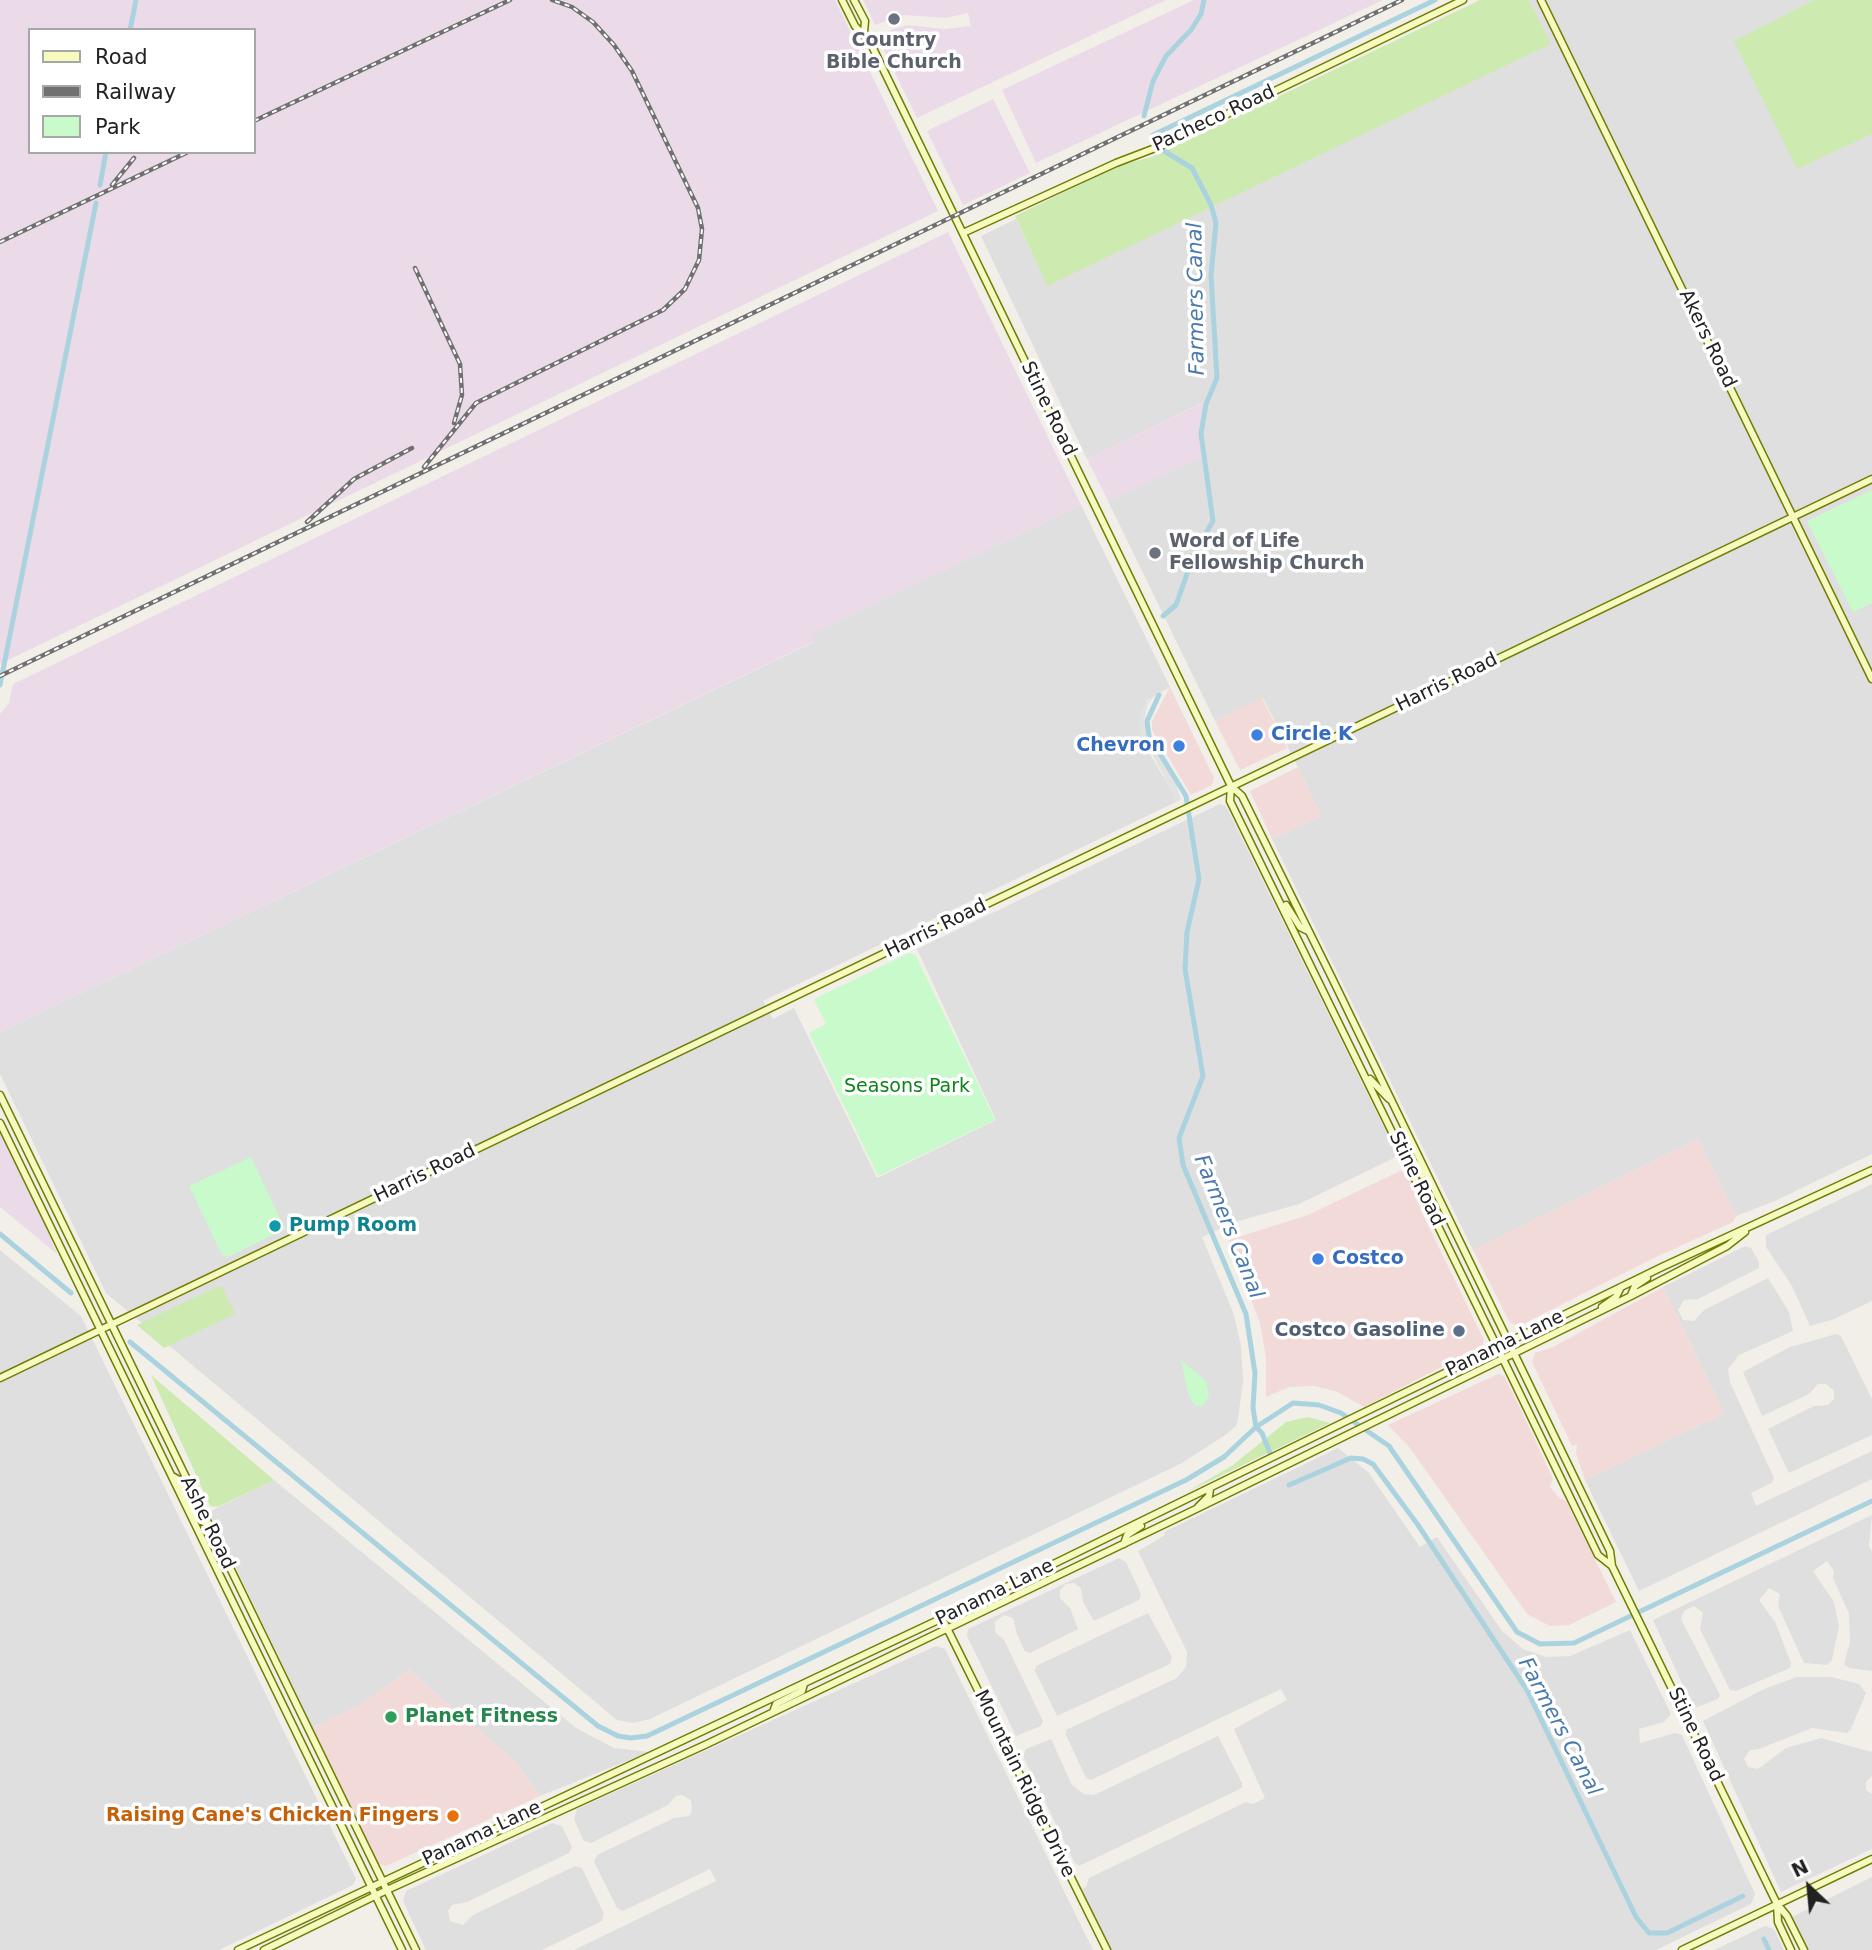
<!DOCTYPE html>
<html>
<head>
<meta charset="utf-8">
<style>
  body { margin:0 }
  #map { position:relative; width:1872px; height:1950px; overflow:hidden; background:#f2efe9; font-family:"DejaVu Sans",sans-serif }
  canvas { display:block }
  .legend { position:absolute; left:28px; top:28px; width:228px; height:126px; box-sizing:border-box; background:#fff; border:2px solid #a7a7a7; margin:0; padding:9px 12px; list-style:none; font-size:21px; color:#222 }
  .legend li { display:flex; align-items:center; gap:14px; height:35px }
  .legend b { width:35px; border:2px solid #a7a7a7 }
  .north { position:absolute; left:1774px; top:1852px; width:70px; height:70px; -webkit-text-stroke:5px #fff; paint-order:stroke; rotate:334deg; font-size:19px; font-weight:700; line-height:28px; text-align:center; color:#222 }
  .north::after { content:''; display:block; margin:auto; width:24px; height:32px; background:#222; clip-path:polygon(50% 0,100% 100%,50% 72%,0 100%) }
</style>
</head>
<body>
<div id="map">
<canvas width="1872" height="1950"></canvas>
<ul class="legend">
<li><b style="height:9px;background:#f7fabf"></b>Road</li>
<li><b style="height:9px;background:#707070"></b>Railway</li>
<li><b style="height:19px;background:#c8facc"></b>Park</li>
</ul>
<div class="north">N</div>
</div>
<script>
const ctx = document.querySelector('canvas').getContext('2d');
ctx.lineJoin = 'round';
function paint(path, color) { ctx.fillStyle = color; ctx.fill(path, 'evenodd'); }
const toPath = rows => new Path2D(rows.map(r => 'M' + r).join(''));
function strokePath(path, color, width, dash) { ctx.strokeStyle = color; ctx.lineWidth = width; ctx.lineCap = dash ? 'butt' : 'round'; ctx.setLineDash(dash || []); ctx.stroke(path); }
function label(font, color, halo, rows, align = 'center') {
  ctx.font = font + ' "DejaVu Sans",sans-serif'; ctx.lineWidth = 7; ctx.setLineDash([]); ctx.textBaseline = 'middle'; ctx.strokeStyle = halo; ctx.fillStyle = color; for (const [text, x, y, turn = 0] of rows) {
    ctx.save(); ctx.translate(x, y); ctx.rotate((+turn || 0) * Math.PI / 180); ctx.textAlign = isNaN(turn) ? turn : align; if (halo) ctx.strokeText(text, 0, 0); ctx.fillText(text, 0, 0); ctx.restore();
  }
}
paint(toPath([
  [1529,0,1872,0,1872,1154,1775,1201,1736,1216,1698,1139,1473,1250,1272,839,1321,816,1298,767,1263,698,1215,721,1108,501,1196,459,1203,440,1208,400,1087,459,981,236,1016,219,1047,285,1550,44],
  [1081,505,1170,687,1146,701,1141,740,1171,789,1176,802,763,1001,773,1019,794,1008,877,1178,996,1120,917,949,1220,804,1226,806,1396,1152,1394,1158,1299,1204,1235,1222,1202,1237,1234,1315,1241,1346,1243,1381,1238,1419,1236,1426,1224,1436,1180,1464,650,1719,633,1723,617,1720,106,1293,0,1074,0,1032,814,642,811,634],
  [1872,1184,1872,1301,1834,1319,1810,1326,1792,1286,1766,1247,1766,1235],
  [1745,1246,1751,1248,1759,1262,1759,1268,1698,1299,1684,1300,1678,1310,1683,1320,1694,1321,1704,1310,1768,1278,1789,1312,1793,1331,1739,1355,1728,1369,1730,1382,1774,1478,1772,1483,1751,1493,1756,1506,1872,1451,1872,1479,1639,1591,1585,1480,1724,1413,1663,1287],
  [0,1250,81,1316,356,1879,353,1885,219,1950,0,1950],
  [1836,1334,1841,1336,1872,1399,1872,1435,1789,1473,1768,1429,1814,1406,1828,1405,1834,1399,1834,1391,1826,1384,1818,1384,1809,1394,1762,1416,1743,1372,1790,1347],
  [1338,1448,1368,1472,1420,1547,1437,1537,1502,1631,1523,1649,1546,1657,1570,1656,1630,1630,1671,1714,1664,1722,1639,1729,1640,1743,1675,1733,1682,1735,1755,1894,1751,1904,1656,1950,1105,1950,1076,1892,1086,1887,1089,1878,1246,1802,1253,1804,1265,1798,1234,1729,1287,1700,1281,1689,1091,1780,1086,1778,1066,1735,1066,1730,1177,1678,1186,1667,1187,1652,1138,1551,1165,1535,1164,1532],
  [274,1480,576,1728,614,1748,649,1752,540,1796,513,1760,409,1670,362,1704,313,1728,209,1512],
  [1872,1515,1869,1546,1872,1552,1872,1671,1849,1668,1844,1664,1850,1642,1849,1614,1833,1578,1834,1571,1827,1561,1813,1571,1834,1602,1839,1626,1832,1660,1827,1665,1804,1663,1778,1606,1780,1594,1769,1588,1759,1600,1775,1622,1791,1663,1790,1668,1736,1691,1730,1690,1700,1629,1703,1613,1694,1606,1684,1611,1681,1619,1720,1695,1718,1699,1697,1707,1691,1703,1653,1620],
  [1119,1558,1126,1562,1141,1594,1139,1600,1094,1621,1083,1602,1081,1588,1074,1583,1066,1584,1060,1590,1060,1598,1070,1608,1078,1629,1030,1653,1025,1651,1017,1634,1013,1618,1004,1615,995,1622,995,1632,1004,1640,1043,1721,1041,1726,1016,1736,967,1636,968,1629],
  [1148,1613,1172,1657,1170,1664,1057,1716,1035,1671,1036,1666],
  [936,1646,945,1649,1093,1950,574,1950,716,1881,710,1869,623,1911,617,1908,594,1862,597,1855,674,1818,689,1816,692,1811,691,1800,682,1795,676,1796,668,1805,591,1843,584,1841,574,1819,577,1809],
  [1796,1677,1831,1677,1859,1684,1866,1693,1851,1729,1847,1733,1812,1728,1759,1749,1750,1750,1744,1759,1748,1767,1758,1769,1786,1748,1821,1738,1872,1752,1872,1776,1866,1782,1866,1790,1872,1794,1872,1849,1781,1892,1703,1721,1762,1690],
  [1218,1736,1242,1783,1242,1788,1079,1866,1074,1862,1023,1756,1026,1749,1051,1739,1072,1785,1084,1794,1094,1795],
  [552,1823,562,1826,572,1847,569,1853,467,1902,452,1905,448,1911,450,1921,463,1925,473,1915,575,1866,582,1868,604,1914,602,1921,542,1950,426,1950,403,1901,406,1891],
  [1872,1877,1872,1950,1808,1950,1792,1917],
  [1765,1926,1774,1929,1784,1950,1714,1950]
]), '#e0dfdf');
paint(toPath([
  [1170,687,1214,778,1212,785,1191,795,1152,730,1152,721],
  [1262,698,1287,748,1240,770,1215,721],
  [1298,767,1321,816,1272,839,1250,791],
  [1698,1139,1736,1216,1733,1222,1656,1257,1519,1326,1510,1323,1473,1250],
  [1400,1171,1407,1173,1418,1196,1420,1209,1484,1340,1482,1346,1364,1407,1338,1392,1315,1386,1289,1387,1266,1397,1266,1358,1260,1323,1229,1240,1308,1215],
  [1663,1287,1724,1413,1585,1480,1576,1453,1577,1444,1572,1446,1532,1362,1535,1353,1553,1347],
  [1498,1374,1504,1376,1520,1408,1553,1479,1550,1487,1559,1498,1566,1501,1616,1602,1569,1625,1550,1626,1527,1614,1410,1448,1388,1425],
  [409,1670,513,1760,540,1796,386,1866,376,1863,313,1728,362,1704]
]), '#f2dad9');
paint(toPath([
  [0,0,835,0,938,211,0,664],
  [30,30,254,30,254,152,30,152],
  [863,0,1166,0,917,118,878,38,890,30,908,25,944,29,971,26,968,13,946,18,904,15,875,25],
  [1194,0,1383,0,1036,163,1002,90],
  [993,99,1030,173,963,205,927,131],
  [948,232,1081,505,812,634,815,641,0,1032,0,714,9,703,13,684],
  [1209,400,1203,430,1206,456,1108,501,1087,459],
  [0,1120,57,1254,0,1207]
]), '#ebdbe8');
paint(toPath([
  [1480,0,1529,0,1551,44,1047,286,1015,216,1120,165,1152,157],
  [1814,0,1872,0,1872,134,1797,169,1734,41],
  [217,1287,222,1287,235,1314,164,1348,137,1325],
  [151,1375,274,1480,218,1507,210,1506],
  [1308,1417,1330,1423,1185,1493,1233,1465,1286,1422]
]), '#cdebb0');
paint(toPath([
  [1872,490,1872,603,1853,612,1807,521],
  [909,953,916,956,995,1120,878,1176,809,1033,826,1024,814,999],
  [251,1157,285,1229,228,1257,222,1255,189,1186],
  [1181,1360,1206,1381,1209,1396,1202,1407,1194,1405,1188,1393]
]), '#c8facc');
paint(toPath([
  [1156,694,1147,705,1144,722,1176,784,1181,799,1176,802,1171,789,1138,728,1141,707]
]), '#e2e2e2');
strokePath(toPath([
  [130,30,136,0],
  [1144,116,1153,81,1166,56,1191,30,1201,14,1204,0],
  [1153,135,1435,0],
  [100,185,106,152],
  [1163,616,1176,605,1194,554,1213,521,1201,434,1206,404,1217,378,1211,275,1216,223,1211,205,1192,168,1164,151],
  [0,685,96,203],
  [1159,695,1147,721,1149,736,1186,796,1199,879,1187,932,1185,969,1203,1076,1179,1138,1183,1165,1246,1314,1255,1373,1253,1408,1256,1427,1262,1433,1270,1453],
  [0,1234,71,1293],
  [130,1342,598,1726,618,1736,631,1738,647,1736,1186,1480,1224,1457,1256,1427,1293,1403,1319,1405,1341,1413,1389,1446,1517,1632,1540,1644,1574,1643,1872,1501],
  [1289,1485,1351,1458,1363,1459,1373,1464,1418,1525,1527,1690,1636,1917,1649,1933,1667,1933,1743,1896],
  [1764,1939,1769,1950]
]), '#aad3df', 5);
const secondary = toPath([
  [842,0,855,26,870,42,1231,786,1242,796,1333,980,1610,1551,1612,1566,1777,1904,1787,1916,1804,1950],
  [854,0,865,21,864,32],
  [1541,0,1872,679],
  [963,233,1116,163,1163,145,1463,0],
  [1231,786,1230,801,1503,1359,1598,1555,1612,1566],
  [1286,905,1300,927,1308,931],
  [1370,1079,1389,1099],
  [0,1095,416,1950],
  [0,1123,402,1950],
  [1407,1160,1415,1163,1422,1175],
  [1631,1295,1635,1286,1647,1278],
  [1602,1307,1616,1297,1621,1287],
  [0,1378,1872,479],
  [172,1476,179,1480,198,1518,205,1523],
  [1198,1507,1209,1496,1210,1489],
  [1124,1544,1127,1535,1141,1526],
  [942,1618,1107,1950],
  [773,1712,776,1704,802,1691,804,1684],
  [1777,1904,1778,1922,1791,1950],
  [238,1950,951,1614,1662,1267,1872,1170],
  [264,1950,387,1890,707,1744,1194,1510,1631,1296,1727,1246,1745,1232],
  [1682,1950,1872,1859]
]);
strokePath(secondary, '#707d05', 9);
strokePath(secondary, '#f7fabf', 6);
const rail = toPath([
  [254,121,510,0],
  [112,185,134,158],
  [0,242,188,152],
  [415,268,460,364,462,395,454,423],
  [424,467,476,403,663,310,685,289,699,260,702,229,698,208,632,71,614,45,593,22,572,7,552,0],
  [307,522,354,479,412,448],
  [0,676,1402,0]
]);
strokePath(rail, '#707070', 4.5);
strokePath(rail, '#fff', 2, [5]);
for (const [x, y, r, color] of [
  [894,19,7,"#6b7280"],
  [1155,553,7,"#6b7280"],
  [1257,735,7,"#3f7fe0"],
  [1179,746,7,"#3f7fe0"],
  [275,1226,7,"#0f9aa8"],
  [1318,1259,7,"#3f7fe0"],
  [1459,1331,7,"#5c6f8a"],
  [391,1717,7,"#2e9e5b"],
  [453,1816,7,"#e8710a"]
]) { const dot = new Path2D(); dot.arc(x, y, r, 0, 2 * Math.PI); ctx.fillStyle = color; ctx.fill(dot); strokePath(dot, '#fff', 2.5); }
label('bold 19px', '#5b616d', '#fff', [
  ["Country",894,41],
  ["Bible Church",894,63],
  ["Word of Life",1169,542,"left"],
  ["Fellowship Church",1169,564,"left"]
]);
label('19px', '#222', '#fff', [
  ["Pacheco Road",1214,119,-25],
  ["Akers Road",1707,339,64],
  ["Stine Road",1048,409,64],
  ["Harris Road",1447,683,-26],
  ["Harris Road",936,929,-26],
  ["Harris Road",425,1174,-26],
  ["Stine Road",1416,1179,64],
  ["Panama Lane",1505,1344,-26],
  ["Ashe Road",207,1523,64],
  ["Panama Lane",995,1593,-26],
  ["Stine Road",1695,1735,64],
  ["Mountain Ridge Drive",1024,1784,64],
  ["Panama Lane",482,1834,-25]
]);
label('bold 19px', '#366cbe', '#fff', [
  ["Circle K",1271,735],
  ["Chevron",1165,746,"right"],
  ["Costco",1332,1259]
], 'left');
label('19px', '#0c8416', '#fff', [
  ["Seasons Park",907,1087]
]);
label('bold 19px', '#0d838f', '#fff', [
  ["Pump Room",289,1226]
], 'left');
label('bold 19px', '#4e5e75', '#fff', [
  ["Costco Gasoline",1445,1331]
], 'right');
label('bold 19px', '#27864d', '#fff', [
  ["Planet Fitness",405,1717]
], 'left');
label('bold 19px', '#c56008', '#fff', [
  ["Raising Cane's Chicken Fingers",439,1816]
], 'right');
label('italic 21px', '#4a7aab', '#fff', [
  ["Farmers Canal",1197,299,-91],
  ["Farmers Canal",1228,1227,68],
  ["Farmers Canal",1559,1727,62]
]);
</script>
</body>
</html>
